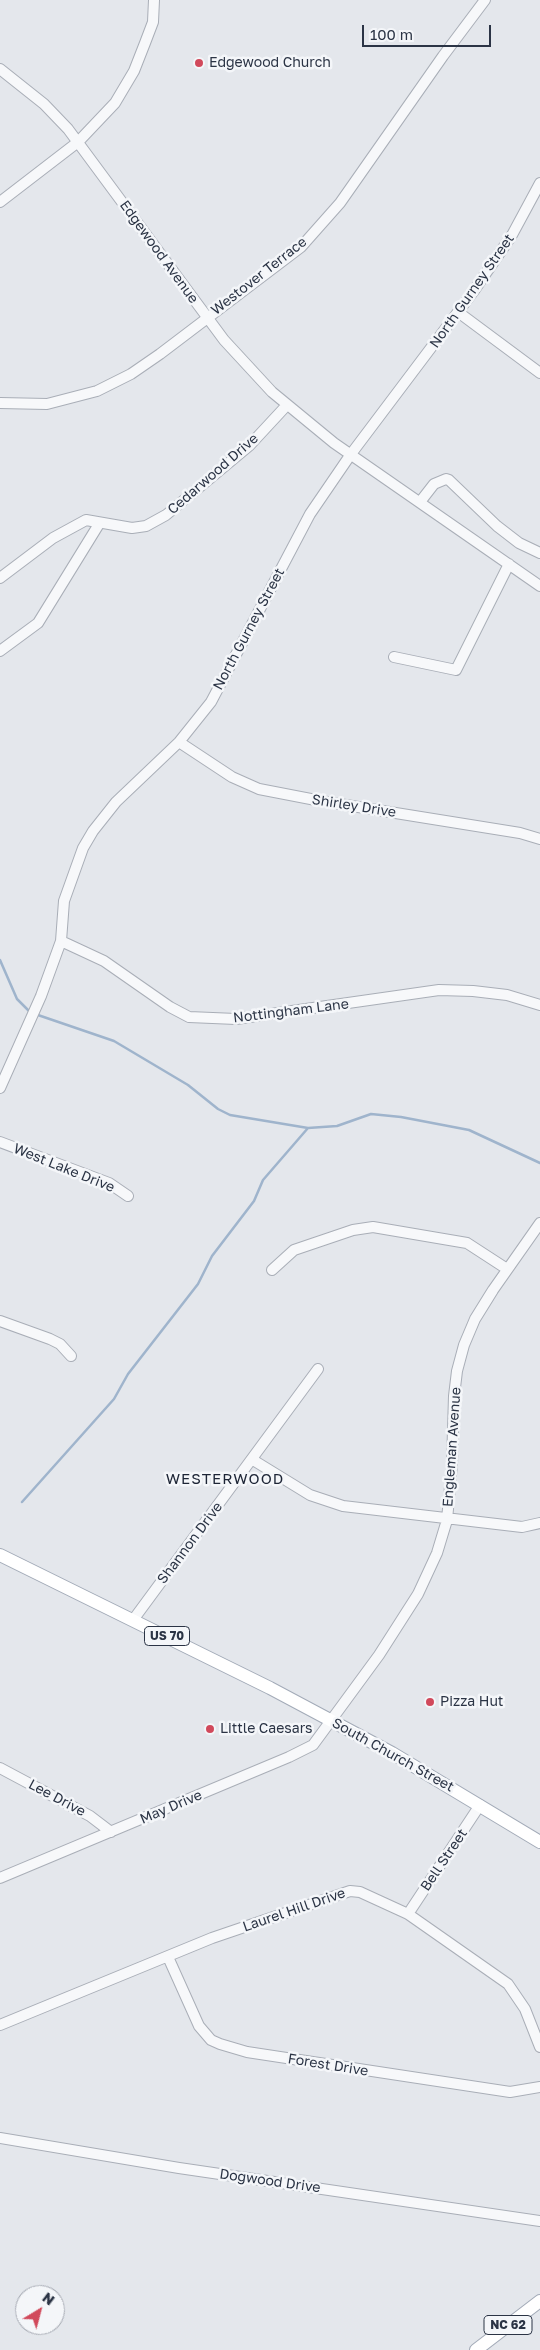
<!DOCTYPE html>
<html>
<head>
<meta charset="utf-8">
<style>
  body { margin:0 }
  #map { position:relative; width:540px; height:2350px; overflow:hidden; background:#e4e7ec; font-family:"Golos Text",sans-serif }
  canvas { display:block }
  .north { position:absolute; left:15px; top:2285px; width:50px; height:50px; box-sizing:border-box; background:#f4f6f9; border:1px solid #a4a8b1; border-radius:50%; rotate:37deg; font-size:14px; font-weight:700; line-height:20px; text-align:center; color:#2b3445 }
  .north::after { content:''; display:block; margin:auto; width:18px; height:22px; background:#d1495b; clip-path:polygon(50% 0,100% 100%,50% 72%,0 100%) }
  .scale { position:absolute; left:362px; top:25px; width:129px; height:22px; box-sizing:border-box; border:2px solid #2b3445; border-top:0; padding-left:6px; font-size:15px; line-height:18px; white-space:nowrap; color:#2b3445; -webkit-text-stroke:4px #f4f6f9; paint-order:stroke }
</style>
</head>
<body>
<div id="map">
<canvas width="540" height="2350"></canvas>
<div class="north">N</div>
<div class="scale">100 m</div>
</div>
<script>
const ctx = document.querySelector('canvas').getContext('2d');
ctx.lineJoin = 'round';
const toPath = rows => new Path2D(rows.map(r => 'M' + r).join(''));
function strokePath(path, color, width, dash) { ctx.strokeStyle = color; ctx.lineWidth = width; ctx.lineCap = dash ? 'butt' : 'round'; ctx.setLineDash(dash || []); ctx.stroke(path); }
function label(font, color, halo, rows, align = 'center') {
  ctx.font = font + ' "Golos Text",sans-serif'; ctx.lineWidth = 5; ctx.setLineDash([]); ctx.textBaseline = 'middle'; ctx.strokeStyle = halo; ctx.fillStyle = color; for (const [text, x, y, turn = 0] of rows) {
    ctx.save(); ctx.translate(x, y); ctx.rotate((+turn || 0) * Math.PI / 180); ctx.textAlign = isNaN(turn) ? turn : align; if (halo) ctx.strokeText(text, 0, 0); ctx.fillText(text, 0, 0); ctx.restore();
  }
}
strokePath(toPath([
  [0,960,17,999,30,1012],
  [35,1014,114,1041,188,1085,218,1109,230,1115,308,1128,337,1126,371,1114,401,1117,469,1130,540,1163],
  [22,1502,114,1399,128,1374,198,1284,212,1256,254,1201,263,1180,308,1128]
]), '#9fb4cc', 2.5);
const minor = toPath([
  [0,69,44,104,68,129,224,340,272,392,334,443,540,586],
  [0,202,78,142,115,103,134,71,145,43,153,22,154,0],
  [458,312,540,373],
  [0,403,47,404,97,391,131,374,160,354,301,247,340,203,443,56,485,0],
  [420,502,434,484,446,479,449,480,497,526,519,543,540,553],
  [0,578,53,538,86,520,132,528,146,526,166,515,249,446,287,405],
  [0,651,38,623,99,524],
  [394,657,456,670,509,564],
  [179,742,232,777,259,789,321,801,520,833,540,839],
  [61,941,104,961,170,1007,189,1017,236,1019,439,990,473,991,507,995,540,1005],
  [0,1088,41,996,61,941,64,901,83,848,93,831,116,802,179,742,211,702,310,514,351,454,473,292,512,235,540,183],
  [0,1142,109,1183,128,1196],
  [272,1270,294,1250,353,1230,373,1227,467,1243,507,1269],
  [0,1321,50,1339,60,1344,71,1356],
  [253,1460,310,1495,343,1506,522,1527,540,1523],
  [133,1620,318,1369],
  [0,1768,90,1816,111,1832],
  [0,1878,289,1757,313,1745,379,1655,418,1594,437,1553,447,1520,452,1464,454,1396,457,1371,464,1345,475,1319,493,1290,540,1223],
  [408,1914,480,1805],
  [168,1957,199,2026,211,2040,220,2044,247,2052,510,2092,540,2087],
  [0,2025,212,1938,350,1891,360,1892,408,1914,508,1984,525,2009,540,2047],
  [0,2138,179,2168,540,2221]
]);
const major = toPath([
  [0,1555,270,1688,392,1753,540,1842],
  [476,2350,540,2301]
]);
strokePath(minor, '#a9aeb7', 12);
strokePath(major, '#a3abb8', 14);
strokePath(minor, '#f7f8fa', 10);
strokePath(major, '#fff', 12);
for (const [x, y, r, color] of [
  [199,63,5,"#d1495b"],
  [430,1702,5,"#d1495b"],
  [210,1729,5,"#d1495b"]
]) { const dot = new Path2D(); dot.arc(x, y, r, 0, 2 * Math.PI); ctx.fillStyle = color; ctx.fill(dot); strokePath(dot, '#f4f6f9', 2); }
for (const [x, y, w] of [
  [167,1636,45],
  [508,2325,48]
]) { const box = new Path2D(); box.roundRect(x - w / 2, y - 9.5, w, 19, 4); ctx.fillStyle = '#f4f6f9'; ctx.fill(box); strokePath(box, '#2b3445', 1); }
label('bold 12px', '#2b3445', null, [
  ["US 70",167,1636],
  ["NC 62",508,2325]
]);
label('14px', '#2b3445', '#f4f6f9', [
  ["Edgewood Church",209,63],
  ["Pizza Hut",440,1702],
  ["Little Caesars",220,1729]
], 'left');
label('14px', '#2b3445', '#f4f6f9', [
  ["Edgewood Avenue",159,252,54],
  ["Westover Terrace",259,276,-38],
  ["North Gurney Street",472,291,-55],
  ["Cedarwood Drive",213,474,-41],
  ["North Gurney Street",249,629,-62],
  ["Shirley Drive",354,806,9],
  ["Nottingham Lane",291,1011,-7],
  ["West Lake Drive",64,1168,22],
  ["Engleman Avenue",452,1447,-86],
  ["Shannon Drive",190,1543,-53],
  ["South Church Street",393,1755,29],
  ["Lee Drive",57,1798,28],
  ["May Drive",171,1807,-23],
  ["Bell Street",444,1860,-56],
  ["Laurel Hill Drive",294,1910,-19],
  ["Forest Drive",328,2065,9],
  ["Dogwood Drive",270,2181,8]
]);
ctx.letterSpacing = '1px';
label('15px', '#1d2536', '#f4f6f9', [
  ["WESTERWOOD",225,1479]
]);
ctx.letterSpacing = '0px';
</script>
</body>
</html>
